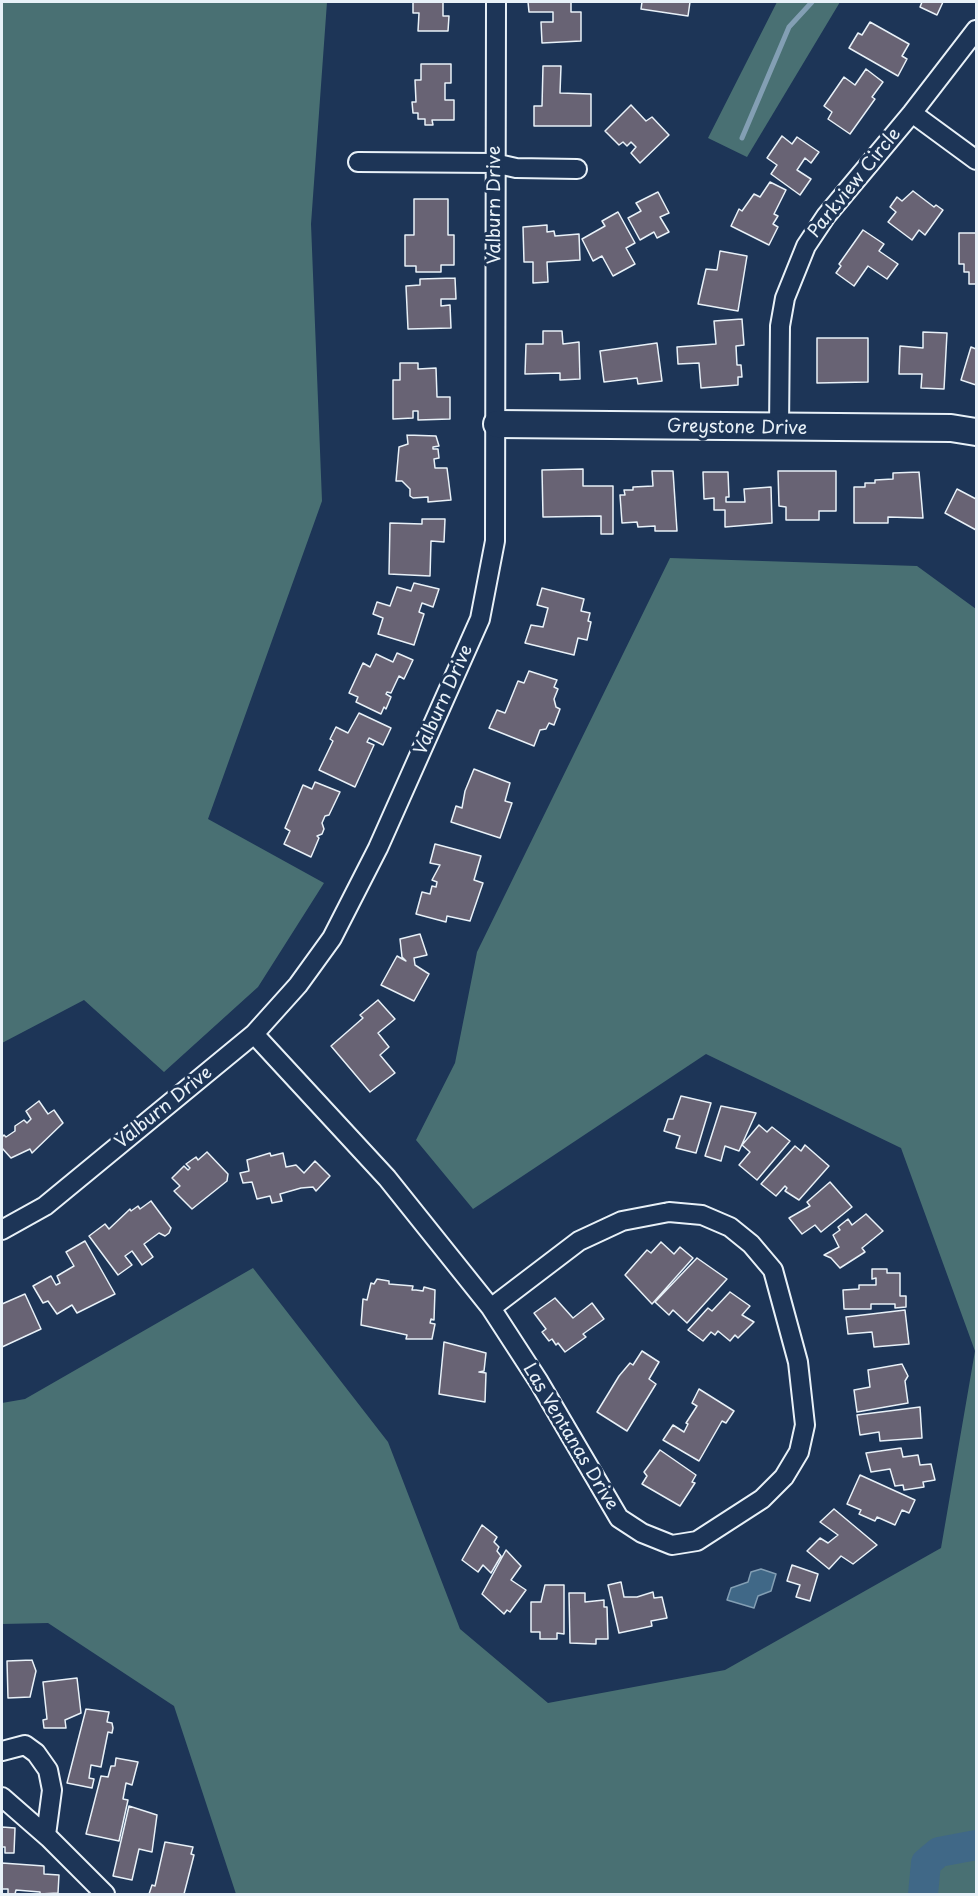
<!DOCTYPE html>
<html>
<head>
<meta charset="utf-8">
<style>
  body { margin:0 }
  #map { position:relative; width:978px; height:1896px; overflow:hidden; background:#1d3557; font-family:"Playpen Sans",sans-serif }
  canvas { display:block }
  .frame { position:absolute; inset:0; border:3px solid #e8f1f8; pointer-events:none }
</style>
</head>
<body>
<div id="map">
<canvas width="978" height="1896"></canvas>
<div class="frame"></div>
</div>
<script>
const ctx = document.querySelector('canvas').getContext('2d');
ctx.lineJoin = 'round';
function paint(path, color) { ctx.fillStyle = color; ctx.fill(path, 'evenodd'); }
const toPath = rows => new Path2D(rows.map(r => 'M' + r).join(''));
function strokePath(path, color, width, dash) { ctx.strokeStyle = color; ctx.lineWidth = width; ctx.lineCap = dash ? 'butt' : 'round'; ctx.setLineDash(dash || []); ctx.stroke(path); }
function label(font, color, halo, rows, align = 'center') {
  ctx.font = font + ' "Playpen Sans",sans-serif'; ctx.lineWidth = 6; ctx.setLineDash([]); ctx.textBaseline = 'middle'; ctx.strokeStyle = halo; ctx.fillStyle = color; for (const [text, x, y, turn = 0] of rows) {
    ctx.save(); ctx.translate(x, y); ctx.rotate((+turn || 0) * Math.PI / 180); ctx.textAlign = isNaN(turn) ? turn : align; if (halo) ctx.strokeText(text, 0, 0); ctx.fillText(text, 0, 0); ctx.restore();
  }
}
paint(toPath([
  [2,2,327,2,311,224,322,501,208,819,324,883,258,987,164,1072,84,1000,2,1043],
  [777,2,840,2,747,157,708,138],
  [670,558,917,566,976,609,976,1894,236,1894,174,1706,48,1623,2,1624,2,1403,25,1399,253,1268,388,1442,460,1629,548,1703,725,1670,941,1548,975,1351,901,1148,706,1054,473,1209,416,1140,455,1063,477,952]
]), '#497073');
const water = toPath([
  [761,1569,776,1574,771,1591,758,1596,754,1608,727,1600,731,1588,748,1582,751,1572,761,1569]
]);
paint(water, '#406887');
strokePath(water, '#839fb4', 1.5);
strokePath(toPath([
  [742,138,789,27,812,2]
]), '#839fb4', 5);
strokePath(toPath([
  [923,1894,926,1863,939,1852,976,1845]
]), '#406887', 30);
const building = toPath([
  [413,2,454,2,443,2,443,16,449,16,448,31,418,31,419,13,413,13,413,2],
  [528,2,571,2,571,12,581,12,581,41,542,43,541,22,553,22,553,12,529,12,528,2],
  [642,2,690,2,688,16,641,9,642,2],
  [922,2,943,2,937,15,920,7,922,2],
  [870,22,909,44,902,56,907,59,898,76,849,48,858,33,862,35,870,22],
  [421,64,451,64,451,83,445,83,445,100,454,100,454,120,432,120,433,125,425,125,425,119,418,119,418,113,413,113,412,102,416,102,415,80,421,80,421,64],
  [543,66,561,66,560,93,591,94,591,126,534,126,534,106,542,106,543,66],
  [866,69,883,82,872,97,875,99,850,134,828,119,832,112,824,106,844,77,855,85,866,69],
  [631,105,646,121,652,117,669,135,640,163,631,153,636,147,631,142,627,146,623,142,619,145,605,131,631,105],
  [782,136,792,144,797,137,819,152,811,163,805,158,797,170,811,179,800,195,771,174,777,165,767,158,782,136],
  [770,182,786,190,774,214,778,216,773,224,778,227,769,245,731,226,739,209,742,211,754,194,760,197,770,182],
  [913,191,934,207,936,205,943,210,925,235,919,230,912,240,888,222,896,212,890,207,897,197,902,201,913,191],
  [658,192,669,213,660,217,669,232,657,238,654,232,640,240,628,218,641,211,636,203,658,192],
  [414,199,448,199,448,235,454,235,454,265,441,265,441,272,416,272,416,266,405,266,405,235,414,235,414,199],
  [618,212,635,243,626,248,635,264,613,276,602,256,593,261,582,239,605,226,602,221,618,212],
  [547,225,547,232,554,231,555,236,579,234,580,260,547,262,548,282,533,283,533,262,524,262,523,227,547,225],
  [863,230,884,244,879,251,898,264,887,279,868,266,854,286,836,273,841,266,839,264,863,230],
  [959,233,976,233,976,284,969,284,969,272,964,272,964,264,959,264,959,233],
  [720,251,747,256,738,311,698,304,706,269,717,270,720,251],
  [455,278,456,299,441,299,441,306,450,305,451,328,408,329,406,286,420,285,420,279,455,278],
  [742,319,744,345,736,346,737,365,741,365,742,377,738,377,738,385,701,388,699,363,678,364,677,347,716,344,714,321,742,319],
  [543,331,562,331,563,344,579,342,580,379,560,380,560,373,525,374,526,344,543,344,543,331],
  [923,332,947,333,944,389,921,388,922,374,899,374,900,346,923,348,923,332],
  [817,338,868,338,868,382,817,383,817,338],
  [657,343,662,381,638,384,637,378,604,382,600,351,657,343],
  [971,347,976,349,976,385,961,380,971,347],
  [400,363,418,363,418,369,436,368,437,397,450,397,450,419,418,420,418,411,413,411,413,418,393,419,393,380,400,380,400,363],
  [407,435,436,436,439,446,433,447,433,449,438,449,439,458,434,459,435,468,447,468,451,500,428,502,428,497,413,498,410,496,410,489,402,481,396,481,399,447,408,444,407,435],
  [583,469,583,486,613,486,613,534,601,534,601,516,543,517,542,470,583,469],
  [652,471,673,471,677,531,655,531,655,526,638,527,637,522,622,523,620,495,625,495,624,490,633,490,633,487,653,486,652,471],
  [778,471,836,471,836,511,819,511,819,520,786,520,786,507,779,506,778,471],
  [703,472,728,472,729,497,726,497,726,502,745,502,744,489,771,487,772,523,725,527,725,510,714,510,714,498,704,499,703,472],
  [919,472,923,518,888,517,888,523,854,523,854,487,865,487,865,483,875,483,875,480,893,479,893,473,919,472],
  [957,489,976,499,976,530,945,513,957,489],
  [422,519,445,519,444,542,431,541,430,576,389,574,390,523,422,524,422,519],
  [414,583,439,589,433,607,422,603,419,612,424,614,414,645,378,634,383,618,373,614,377,602,390,606,397,587,411,591,414,583],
  [542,588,584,599,581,611,590,613,588,621,591,622,587,640,578,638,574,655,525,643,531,625,543,627,548,608,537,605,542,588],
  [397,653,413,660,404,679,399,676,391,693,387,692,386,694,391,697,386,709,384,707,381,714,356,702,358,697,349,693,363,663,370,667,376,654,393,662,397,653],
  [529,671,557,680,554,687,558,689,554,699,556,707,560,709,554,725,549,723,546,729,540,730,534,746,489,728,497,710,505,713,518,681,524,683,529,671],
  [359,713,391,728,383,745,369,738,367,742,374,745,355,787,319,770,333,741,330,739,336,727,348,733,359,713],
  [474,769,510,783,505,801,512,803,500,838,451,822,456,806,462,808,465,791,474,769],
  [315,782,340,792,329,815,325,816,322,823,324,829,322,834,317,836,319,838,311,857,284,844,290,831,285,828,303,785,312,789,315,782],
  [435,844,481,856,474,880,483,883,470,921,447,916,446,922,416,914,422,892,430,894,432,886,436,887,437,882,432,880,440,865,430,863,435,844],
  [420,934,427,955,414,958,415,965,429,974,414,1001,381,985,397,956,406,961,402,957,400,939,420,934],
  [378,1000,395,1019,378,1033,389,1047,380,1055,395,1073,370,1092,331,1046,363,1018,360,1015,378,1000],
  [681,1096,711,1103,696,1153,676,1148,680,1136,664,1131,668,1119,673,1119,681,1096],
  [39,1101,48,1114,54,1110,63,1123,32,1153,30,1149,11,1158,2,1148,2,1137,4,1135,6,1137,15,1131,15,1126,24,1120,27,1123,31,1119,26,1111,39,1101],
  [721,1106,756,1113,739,1151,725,1146,721,1161,705,1156,721,1106],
  [759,1125,767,1132,772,1127,790,1141,757,1180,739,1165,750,1152,742,1145,759,1125],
  [805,1145,829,1166,799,1200,785,1191,787,1188,785,1186,776,1196,761,1184,795,1146,801,1151,805,1145],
  [207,1152,228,1174,227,1181,192,1209,174,1191,180,1186,172,1178,184,1166,188,1170,190,1168,186,1164,196,1157,198,1160,207,1152],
  [270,1153,271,1156,283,1153,286,1167,296,1165,304,1173,315,1161,330,1176,316,1191,313,1187,301,1188,280,1194,282,1201,272,1203,270,1196,257,1199,252,1182,243,1183,240,1173,249,1171,247,1160,270,1153],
  [830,1182,852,1207,821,1232,815,1225,802,1234,789,1218,810,1206,807,1202,830,1182],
  [151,1201,171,1228,169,1233,165,1236,159,1233,144,1244,153,1257,142,1265,132,1251,125,1256,132,1265,118,1275,89,1236,105,1224,109,1229,130,1209,131,1211,138,1206,140,1209,151,1201],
  [866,1214,883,1231,862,1248,865,1252,840,1268,831,1258,824,1255,839,1247,833,1235,840,1230,838,1227,848,1219,852,1225,866,1214],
  [85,1241,115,1294,77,1313,72,1305,57,1314,48,1301,43,1303,33,1286,51,1276,56,1285,60,1283,57,1276,74,1266,66,1252,85,1241],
  [661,1242,674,1254,680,1247,693,1258,652,1304,625,1275,647,1250,651,1253,661,1242],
  [697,1258,727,1279,687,1323,673,1310,669,1315,655,1302,697,1258],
  [872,1269,887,1269,887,1273,900,1273,900,1296,906,1296,906,1307,895,1308,895,1304,871,1304,871,1309,844,1309,843,1290,859,1289,859,1285,876,1285,876,1278,872,1279,872,1269],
  [377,1279,389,1281,389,1284,413,1286,412,1290,416,1290,423,1291,424,1287,435,1290,434,1320,431,1319,430,1323,435,1324,432,1339,406,1339,407,1335,361,1325,363,1299,367,1300,371,1283,374,1284,377,1279],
  [730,1292,750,1306,742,1315,754,1322,738,1338,735,1335,730,1341,718,1331,715,1335,711,1332,703,1341,688,1330,708,1308,712,1311,730,1292],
  [25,1294,41,1329,2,1347,2,1304,25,1294],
  [555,1298,573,1318,592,1303,604,1319,583,1334,586,1337,565,1352,558,1343,556,1345,552,1339,549,1341,542,1332,546,1329,534,1313,555,1298],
  [905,1310,909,1344,874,1347,872,1332,848,1334,846,1317,905,1310],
  [444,1342,486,1353,484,1371,479,1372,486,1373,485,1402,439,1394,444,1342],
  [642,1351,659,1362,649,1379,656,1384,627,1431,597,1412,619,1376,630,1363,633,1365,642,1351],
  [902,1364,908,1376,905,1381,908,1403,857,1412,854,1390,870,1387,868,1370,902,1364],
  [699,1389,734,1411,726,1423,722,1421,699,1461,663,1440,673,1425,684,1432,688,1424,686,1423,697,1406,692,1403,699,1389],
  [920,1407,922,1438,880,1441,879,1432,860,1435,857,1415,920,1407],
  [901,1448,903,1457,918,1455,920,1465,931,1464,935,1480,923,1482,924,1487,904,1490,903,1485,895,1486,890,1469,871,1472,866,1453,901,1448],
  [660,1450,696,1475,692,1482,695,1483,680,1506,642,1484,647,1476,644,1472,660,1450],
  [860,1475,915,1500,909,1513,902,1510,895,1525,877,1517,875,1521,859,1514,861,1510,847,1504,860,1475],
  [834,1509,877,1545,853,1564,841,1556,829,1569,807,1551,820,1538,828,1543,838,1535,820,1522,834,1509],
  [482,1525,497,1537,494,1542,499,1547,497,1551,501,1556,491,1573,483,1565,478,1572,462,1560,482,1525],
  [506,1550,521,1566,511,1580,526,1590,510,1612,507,1610,504,1614,482,1594,506,1550],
  [792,1565,818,1574,810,1601,796,1597,800,1585,787,1581,792,1565],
  [621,1582,624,1597,637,1597,653,1592,654,1598,662,1597,667,1618,651,1621,652,1626,619,1633,608,1585,621,1582],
  [545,1585,564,1585,564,1634,557,1633,557,1639,540,1639,540,1632,531,1632,531,1602,541,1602,545,1585],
  [569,1593,585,1593,585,1602,604,1600,604,1607,607,1607,608,1639,596,1639,596,1644,570,1643,569,1593],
  [32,1660,36,1671,30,1697,8,1698,7,1661,32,1660],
  [77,1678,81,1713,65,1720,66,1728,44,1728,43,1720,47,1719,43,1682,77,1678],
  [86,1709,109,1712,107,1722,112,1723,113,1728,112,1733,108,1732,101,1767,91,1765,89,1778,94,1779,92,1788,67,1783,86,1709],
  [116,1758,138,1762,132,1785,126,1783,123,1799,128,1800,119,1841,86,1834,101,1776,108,1777,111,1766,115,1766,116,1758],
  [129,1806,157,1815,152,1852,139,1849,132,1880,113,1876,129,1806],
  [2,1827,15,1828,14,1853,5,1853,5,1847,2,1847,2,1827],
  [165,1842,193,1847,191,1854,194,1855,184,1894,149,1894,152,1885,155,1886,165,1842],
  [2,1863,44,1866,44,1874,59,1875,58,1893,40,1894,40,1892,16,1890,15,1894,8,1894,8,1889,2,1889,2,1863]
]);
paint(building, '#686374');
strokePath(building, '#e8f1f8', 1.5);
const street = toPath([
  [912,113,976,160],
  [358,162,494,163,516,168,577,169],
  [779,428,780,326,785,298,806,246,826,216,912,113,976,30],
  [254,1034,387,1178,491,1308],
  [669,1212,702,1215,730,1227,751,1244,773,1270,798,1362,805,1425,799,1452,784,1477,762,1499,697,1541,672,1545,642,1533,619,1518,539,1382,491,1308,579,1241,622,1221,669,1212],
  [2,1230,45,1206,254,1034,298,985,332,938,378,848,480,619,495,541,496,2],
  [2,1751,25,1745,36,1753,48,1770,52,1790,46,1835],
  [2,1797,49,1838,105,1894]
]);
const secondary = toPath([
  [497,424,951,428,976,432]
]);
strokePath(street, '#e8f1f8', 22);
strokePath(secondary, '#e8f1f8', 30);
strokePath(street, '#1d3557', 18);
strokePath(secondary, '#1d3557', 26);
label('18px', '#e8f1f8', '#1d3557', [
  ["Parkview Circle",855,183,-51],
  ["Valburn Drive",495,205,-90],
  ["Greystone Drive",737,428,1],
  ["Valburn Drive",444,700,-66],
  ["Valburn Drive",164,1108,-39],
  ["Las Ventanas Drive",570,1437,59]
]);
</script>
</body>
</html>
